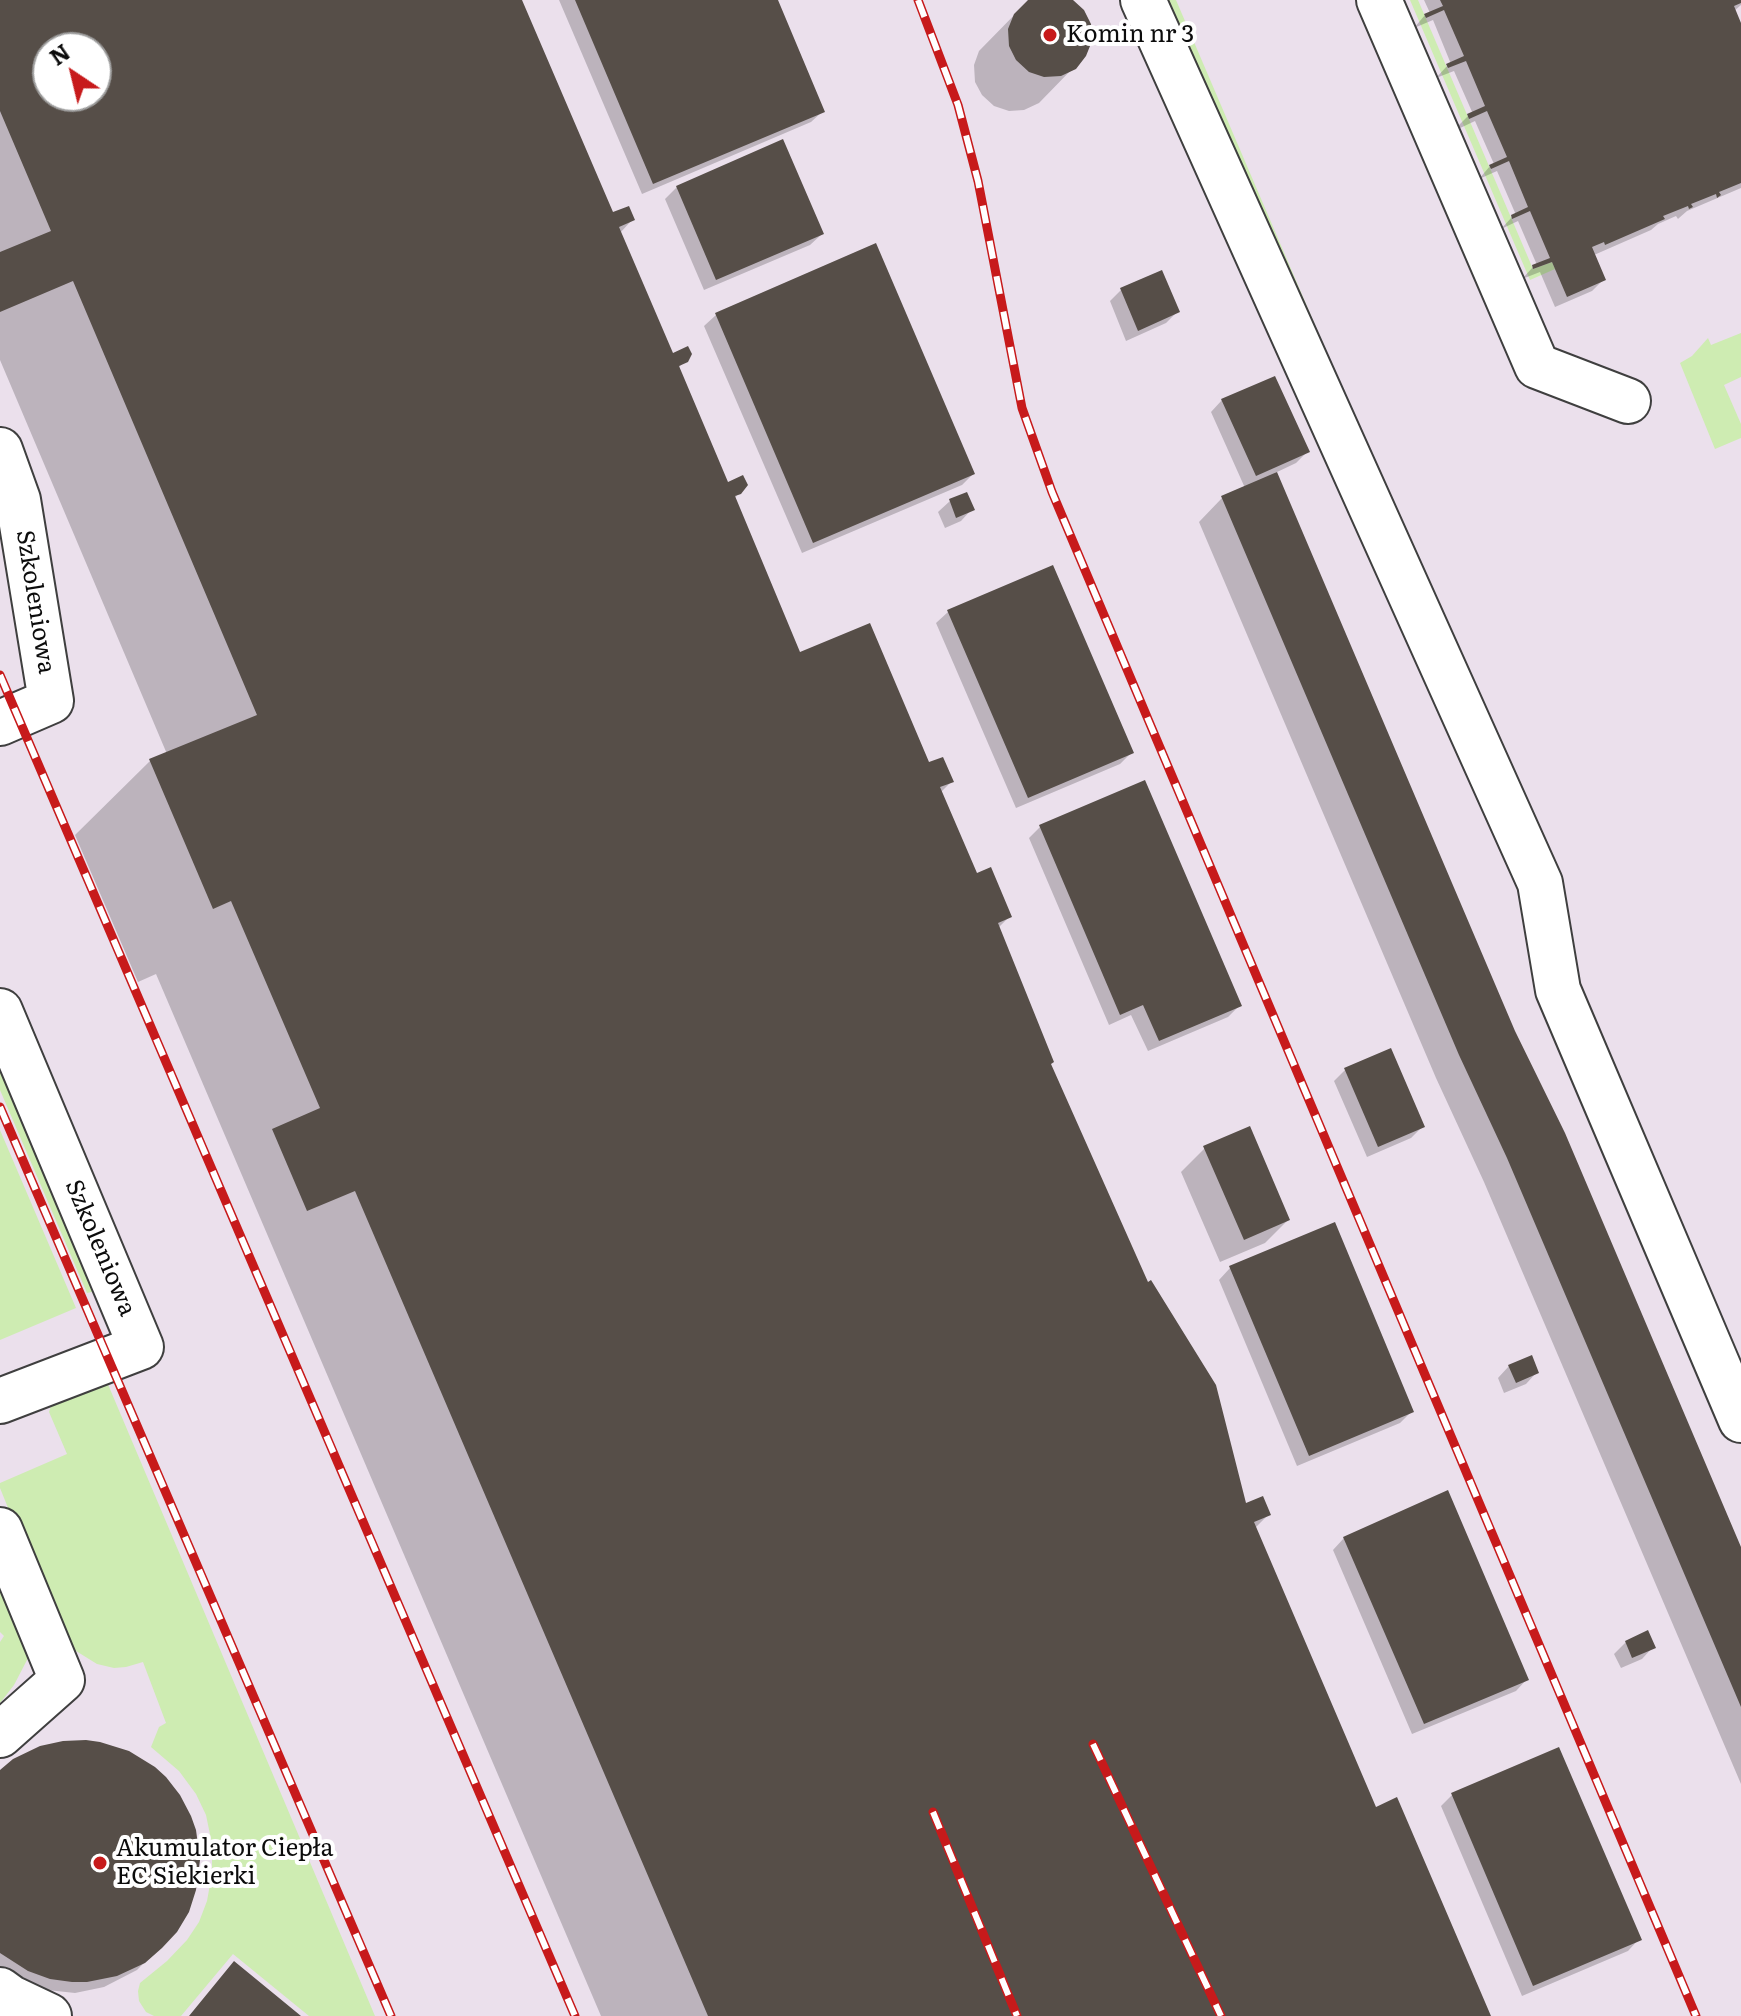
<!DOCTYPE html>
<html>
<head>
<meta charset="utf-8">
<style>
  body { margin:0 }
  #map { position:relative; width:1741px; height:2016px; overflow:hidden; background:#fffcec; font-family:Literata,serif }
  canvas { display:block }
  .north { position:absolute; left:32px; top:32px; width:80px; height:80px; box-sizing:border-box; background:#fff; border:2px solid #9e9e9e; border-radius:50%; rotate:325deg; font-size:22px; font-weight:700; line-height:32px; text-align:center; color:#0c0c0c }
  .north::after { content:''; display:block; margin:auto; width:28px; height:36px; background:#c71a1b; clip-path:polygon(50% 0,100% 100%,50% 72%,0 100%) }
</style>
</head>
<body>
<div id="map">
<canvas width="1741" height="2016"></canvas>
<div class="north">N</div>
</div>
<script>
const ctx = document.querySelector('canvas').getContext('2d');
ctx.lineJoin = 'round';
function paint(path, color) { ctx.fillStyle = color; ctx.fill(path, 'evenodd'); }
const toPath = rows => new Path2D(rows.map(r => 'M' + r).join(''));
function strokePath(path, color, width, dash) { ctx.strokeStyle = color; ctx.lineWidth = width; ctx.lineCap = dash ? 'butt' : 'round'; ctx.setLineDash(dash || []); ctx.stroke(path); }
function label(font, color, halo, rows, align = 'center') {
  ctx.font = font + ' Literata,serif'; ctx.lineWidth = 8; ctx.setLineDash([]); ctx.textBaseline = 'middle'; ctx.strokeStyle = halo; ctx.fillStyle = color; for (const [text, x, y, turn = 0] of rows) {
    ctx.save(); ctx.translate(x, y); ctx.rotate((+turn || 0) * Math.PI / 180); ctx.textAlign = isNaN(turn) ? turn : align; if (halo) ctx.strokeText(text, 0, 0); ctx.fillText(text, 0, 0); ctx.restore();
  }
}
paint(toPath([
  [0,0,1741,0,1741,2016,0,2016],
  [48,48,96,48,96,96,48,96]
]), '#ebe0ec');
paint(toPath([
  [1162,0,1176,0,1336,374,1332,375],
  [1410,0,1418,0,1533,269,1552,262,1555,269,1530,280],
  [1741,333,1741,377,1724,385,1741,424,1741,438,1715,449,1680,363,1692,356,1708,338,1711,345],
  [0,1043,101,1290,87,1293,0,1090],
  [0,1130,76,1308,0,1340],
  [107,1382,375,2016,309,2016,233,1954,181,2016,154,2016,146,2012,139,2001,138,1991,140,1983,167,1961,187,1940,199,1922,207,1901,212,1873,212,1844,206,1815,196,1794,179,1771,151,1747,159,1727,166,1723,143,1662,126,1667,114,1668,97,1664,68,1646,55,1624,0,1488,0,1483,67,1454,49,1412,52,1403],
  [0,1567,29,1645,27,1660,14,1685,0,1703,0,1642,4,1636,0,1632]
]), '#ceecb2');
paint(toPath([
  [0,0,520,0,612,215,632,220,620,233,672,355,686,360,678,368,727,484,740,492,734,499,799,655,928,765,951,782,940,793,976,876,1010,916,998,928,1049,1065,1245,1505,1269,1514,1255,1528,1375,1809,1488,2016,601,2016,156,974,138,982,75,835,150,761,167,754,0,360],
  [48,48,96,48,96,96,48,96],
  [559,0,776,0,823,111,811,122,642,194],
  [1033,0,1074,67,1039,103,1024,110,1009,111,994,106,982,95,975,82,974,65,979,51,1026,3],
  [1424,0,1741,0,1741,5,1734,11,1741,28,1741,188,1687,211,1679,218,1678,219,1676,216,1658,224,1651,230,1594,255,1604,279,1592,291,1555,307,1540,272,1522,279,1533,267,1537,265,1518,221,1501,229,1512,217,1516,215,1497,171,1479,179,1490,166,1494,164,1475,121,1458,129,1457,127,1468,116,1473,114,1454,71,1436,78,1447,66,1451,64,1433,20,1414,28,1425,15,1430,13],
  [677,187,822,234,810,245,704,290,665,199],
  [875,246,973,474,962,485,802,553,704,326,716,315],
  [1121,290,1177,312,1166,323,1126,341,1110,301],
  [1222,400,1307,452,1296,463,1275,473,1513,1032,1741,1552,1741,1784,1484,1182,1436,1078,1199,522,1222,498,1245,488,1211,412],
  [950,501,972,509,961,521,945,528,938,512],
  [948,612,1132,752,1120,764,1016,808,936,623],
  [1040,827,1240,1005,1228,1017,1148,1051,1131,1015,1109,1025,1029,838],
  [1345,1070,1422,1127,1411,1138,1367,1157,1334,1081],
  [1205,1148,1288,1220,1265,1243,1220,1262,1181,1172],
  [1230,1268,1412,1411,1400,1423,1297,1466,1219,1280],
  [1509,1366,1537,1372,1526,1384,1504,1393,1498,1378],
  [1344,1538,1527,1679,1516,1691,1412,1734,1333,1550],
  [1626,1642,1653,1647,1642,1659,1621,1668,1614,1654],
  [0,1773,176,1930,137,1970,104,1987,75,1993,38,1989,0,1972],
  [1452,1795,1639,1939,1628,1951,1522,1996,1441,1806]
]), '#0003');
paint(toPath([
  [0,0,522,0,613,212,629,206,635,220,619,227,673,353,688,346,692,354,688,362,679,366,728,482,743,475,748,485,741,494,735,496,800,652,870,623,929,762,943,757,954,782,940,787,977,873,991,867,1012,917,998,923,1054,1062,1051,1064,1148,1282,1151,1280,1216,1385,1246,1503,1263,1496,1271,1515,1254,1522,1376,1807,1397,1797,1491,2016,708,2016,355,1191,307,1211,272,1129,320,1108,231,901,213,909,149,759,257,715,73,281,0,312,0,252,51,231,0,111],
  [48,48,96,48,96,96,48,96],
  [575,0,778,0,825,112,653,184],
  [1028,0,1073,0,1084,10,1091,24,1092,41,1086,56,1076,69,1061,76,1044,77,1029,72,1016,60,1009,46,1008,29,1014,14],
  [1440,0,1741,0,1741,3,1734,6,1741,23,1741,183,1719,192,1721,195,1717,198,1716,194,1691,204,1693,207,1689,209,1688,206,1663,216,1665,219,1605,245,1604,242,1592,247,1606,280,1567,297,1552,262,1533,269,1532,265,1550,258,1530,211,1512,219,1511,215,1528,207,1509,161,1491,169,1489,165,1507,157,1487,111,1469,119,1467,114,1485,106,1466,61,1448,68,1446,64,1464,56,1444,10,1426,18,1424,14,1443,6],
  [783,139,824,234,716,280,676,186],
  [876,243,975,474,813,543,715,313],
  [1162,270,1180,312,1138,331,1120,288],
  [1275,376,1310,452,1256,476,1221,399],
  [1277,472,1515,1031,1565,1133,1741,1547,1741,1707,1507,1158,1459,1055,1221,496],
  [967,492,975,510,956,518,949,499],
  [1053,565,1134,753,1028,798,947,610],
  [1145,780,1242,1006,1159,1041,1143,1005,1120,1015,1039,825],
  [1391,1048,1425,1127,1378,1147,1344,1068],
  [1250,1126,1290,1220,1244,1240,1203,1146],
  [1335,1222,1414,1412,1309,1456,1229,1266],
  [1532,1355,1539,1373,1516,1383,1508,1365],
  [1448,1490,1529,1680,1424,1724,1343,1537],
  [1648,1630,1656,1648,1632,1658,1625,1641],
  [86,1740,100,1742,129,1751,155,1767,166,1777,180,1795,191,1816,196,1830,200,1860,196,1890,189,1912,177,1932,162,1948,145,1963,117,1976,87,1982,72,1982,50,1979,28,1971,0,1953,0,1770,13,1759,40,1746,63,1741],
  [1559,1747,1642,1940,1533,1986,1451,1793],
  [234,1961,301,2016,189,2016]
]), '#564e48');
const minor = toPath([
  [1143,0,1540,883,1558,990,1741,1420],
  [1379,0,1537,366,1628,401],
  [0,450,18,500,51,701,0,723],
  [0,1011,141,1347,0,1401],
  [0,1530,62,1680,0,1735],
  [0,1990,11,1998,49,2016]
]);
strokePath(minor, '#3f3f3f', 48);
strokePath(minor, '#fff', 44);
const rail = toPath([
  [918,0,958,105,978,181,1022,408,1052,492,1696,2016],
  [0,675,575,2016],
  [0,1107,391,2016],
  [1093,1744,1221,2016],
  [933,1812,1017,2016]
]);
strokePath(rail, '#c71a1b', 9);
strokePath(rail, '#fff', 6, [18]);
for (const [x, y, r, color] of [
  [1050,35,8,"#c71a1b"],
  [100,1863,8,"#c71a1b"]
]) { const dot = new Path2D(); dot.arc(x, y, r, 0, 2 * Math.PI); ctx.fillStyle = color; ctx.fill(dot); strokePath(dot, '#fff', 3); }
label('24px', '#0c0c0c', '#fff', [
  ["Komin nr 3",1066,35],
  ["Akumulator Ciepła",116,1849],
  ["EC Siekierki",116,1877]
], 'left');
label('24px', '#0c0c0c', '#fff', [
  ["Szkoleniowa",35,602,81],
  ["Szkoleniowa",100,1248,67]
]);
</script>
</body>
</html>
